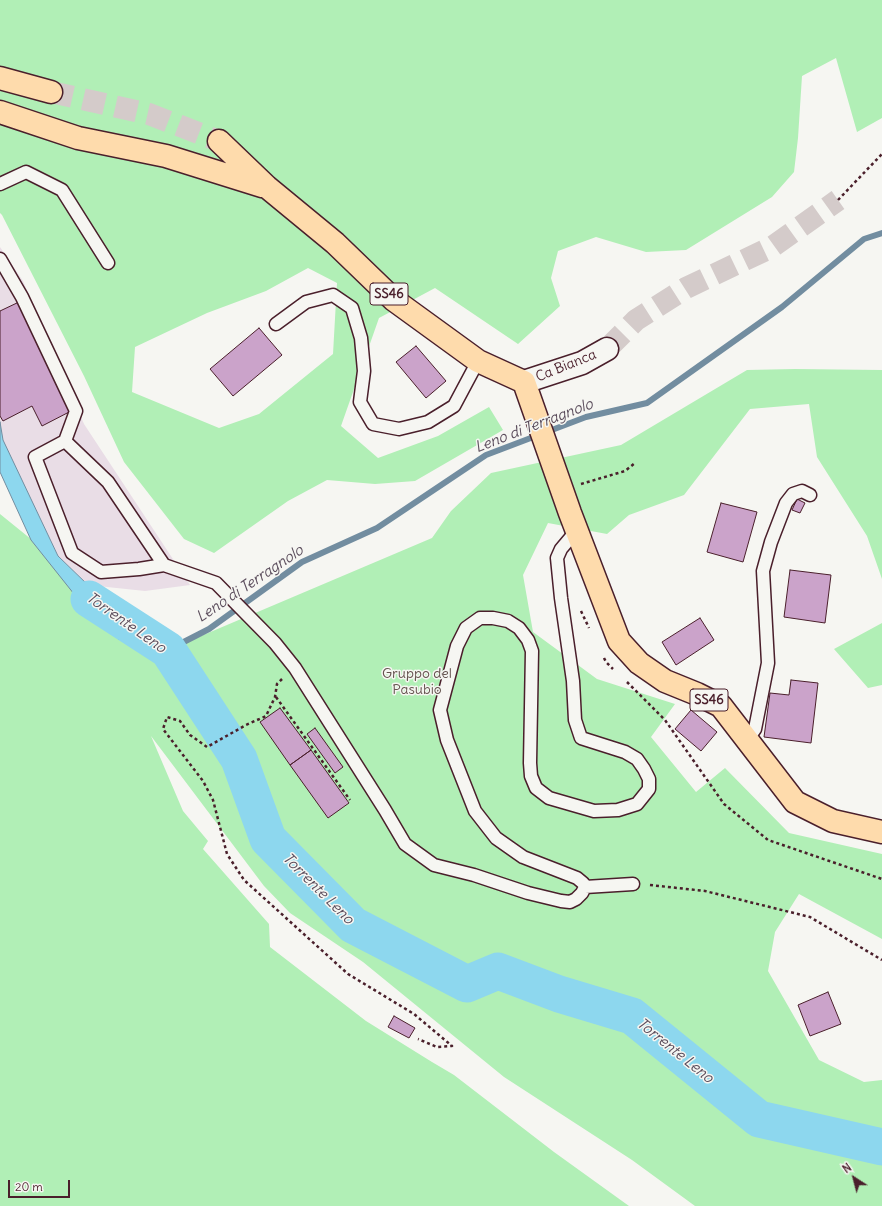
<!DOCTYPE html>
<html>
<head>
<meta charset="utf-8">
<style>
  body { margin:0 }
  #map { position:relative; width:882px; height:1206px; overflow:hidden; background:#f6f6f2; font-family:Delius,sans-serif }
  canvas { display:block }
  .north { position:absolute; left:834px; top:1158px; width:40px; height:40px; -webkit-text-stroke:3px #f6f6f2; paint-order:stroke; rotate:324deg; font-size:11px; font-weight:700; line-height:16px; text-align:center; color:#4a1f2b }
  .north::after { content:''; display:block; margin:auto; width:14px; height:18px; background:#4a1f2b; clip-path:polygon(50% 0,100% 100%,50% 72%,0 100%) }
  .scale { position:absolute; left:8px; top:1180px; width:62px; height:18px; box-sizing:border-box; border:2px solid #4a1f2b; border-top:0; padding-left:5px; font-size:12px; line-height:14px; white-space:nowrap; color:#4a1f2b; -webkit-text-stroke:3px #f6f6f2; paint-order:stroke }
</style>
</head>
<body>
<div id="map">
<canvas width="882" height="1206"></canvas>
<div class="north">N</div>
<div class="scale">20 m</div>
</div>
<script>
const ctx = document.querySelector('canvas').getContext('2d');
ctx.lineJoin = 'round';
function paint(path, color) { ctx.fillStyle = color; ctx.fill(path, 'evenodd'); }
const toPath = rows => new Path2D(rows.map(r => 'M' + r).join(''));
function strokePath(path, color, width, dash) { ctx.strokeStyle = color; ctx.lineWidth = width; ctx.lineCap = dash ? 'butt' : 'round'; ctx.setLineDash(dash || []); ctx.stroke(path); }
function label(font, color, halo, rows, align = 'center') {
  ctx.font = font + ' Delius,sans-serif'; ctx.lineWidth = 3; ctx.setLineDash([]); ctx.textBaseline = 'middle'; ctx.strokeStyle = halo; ctx.fillStyle = color; for (const [text, x, y, turn = 0] of rows) {
    ctx.save(); ctx.translate(x, y); ctx.rotate((+turn || 0) * Math.PI / 180); ctx.textAlign = isNaN(turn) ? turn : align; if (halo) ctx.strokeText(text, 0, 0); ctx.fillText(text, 0, 0); ctx.restore();
  }
}
paint(toPath([
  [0,247,23,281,84,424,190,585,145,591,88,585,58,556,2,440,0,422]
]), '#e9dde6');
paint(toPath([
  [0,0,882,0,882,118,857,132,836,58,802,76,798,138,794,172,772,197,686,250,646,252,596,237,558,251,551,278,560,306,518,344,435,288,379,318,341,426,378,458,438,436,489,407,503,430,415,481,375,484,327,480,288,501,214,553,184,539,124,462,84,376,2,215,0,213],
  [308,268,337,283,333,354,259,414,219,428,132,392,135,347,207,313,266,291],
  [795,369,882,370,882,579,867,536,817,457,809,404,750,409,684,495,629,515,607,534,548,523,523,575,533,632,597,679,675,704,651,737,696,792,725,768,789,833,882,854,882,939,799,894,775,932,768,971,819,1060,864,1082,882,1080,882,1206,695,1206,632,1160,504,1077,363,962,290,913,264,886,151,736,183,811,208,841,203,849,269,924,270,947,366,1021,432,1062,454,1075,554,1152,629,1206,0,1206,0,514,168,650,432,538,451,511,491,473,621,445,747,370],
  [882,623,882,685,868,688,834,649]
]), '#b1efb6');
const water = toPath([
  [0,422,3,440,58,556,88,585,139,617,132,627,119,640,74,594,31,540,0,472,0,422]
]);
paint(water, '#8dd7ee');
strokePath(water, '#728da0', 1);
strokePath(toPath([
  [168,650,209,629,302,562,377,528,486,455,586,417,647,403,782,307,864,239,882,233]
]), '#728da0', 6);
strokePath(toPath([
  [89,599,168,650,239,759,268,839,353,925,467,984,498,971,559,994,632,1016,759,1119,882,1147]
]), '#8dd7ee', 37);
const building = toPath([
  [19,302,73,410,42,426,32,406,3,421,0,416,0,311,19,302],
  [259,328,282,355,233,396,210,369,259,328],
  [416,346,446,381,426,398,396,362,416,346],
  [797,499,805,503,800,513,792,510,797,499],
  [721,503,757,512,743,562,707,552,721,503],
  [790,570,831,575,825,623,784,617,790,570],
  [700,618,714,640,676,665,662,642,700,618],
  [791,680,818,683,811,743,764,737,770,693,789,695,791,680],
  [280,708,311,750,290,765,260,722,280,708],
  [691,710,717,732,701,751,675,729,691,710],
  [315,728,343,767,335,773,307,734,315,728],
  [311,750,349,803,328,818,290,765,311,750],
  [828,992,841,1024,810,1036,798,1005,828,992],
  [394,1016,415,1028,409,1038,388,1027,394,1016]
]);
paint(building, '#cba3ca');
strokePath(building, '#4a1f2b', 1);
strokePath(toPath([
  [607,349,636,320,686,288,772,247,838,200]
]), '#d4cbca', 22, [22, 11]);
strokePath(toPath([
  [51,92,149,114,219,141]
]), '#d4cbca', 22, [22, 11]);
const service = toPath([
  [0,184,26,172,62,190,108,263],
  [0,259,22,297,76,411,65,441],
  [276,324,306,302,333,295,352,308,361,338,364,371,360,402,373,424,399,429,428,422,454,406,478,361],
  [164,565,139,569,101,572,72,553,35,457,65,441,108,482,164,565,216,583,275,643,295,668,385,810,405,844,434,865,474,875,528,893,561,901,570,902,576,899,582,893,585,887,583,883,577,878,523,857,496,838,475,811,447,740,440,710,457,646,466,628,480,618,493,618,508,621,519,628,528,640,532,651,530,763,531,776,536,788,549,798,594,811,618,810,637,804,649,789,649,779,644,769,637,759,625,752,581,738,575,720,573,681,561,598,557,558,561,549,577,530],
  [747,740,755,729,768,663,763,571,771,542,786,503,793,494,802,491,810,495],
  [585,887,633,884]
]);
const minor = toPath([
  [524,382,582,363,607,349]
]);
const primary = toPath([
  [0,78,51,92],
  [0,112,78,138,166,156,262,186],
  [219,141,267,187,335,243,394,300,478,361,524,382,570,513,619,641,639,663,665,681,697,694,721,706,795,802,833,821,882,832]
]);
strokePath(service, '#4a1f2b', 15);
strokePath(minor, '#4a1f2b', 25);
strokePath(primary, '#4a1f2b', 25);
strokePath(toPath([
  [838,200,882,154],
  [581,484,625,471,635,463],
  [581,611,589,628],
  [604,658,606,662,613,669],
  [282,679,277,684,275,697,266,716,246,725,207,747,190,735,180,721,167,717,163,729,203,781,213,800,227,854,244,880,348,974,414,1014,452,1046,437,1047,418,1039],
  [627,682,665,720,724,804,768,840,882,879],
  [276,697,350,800],
  [650,885,705,891,810,917,882,960]
]), '#4a1f2b', 2.5, [3, 3]);
strokePath(service, '#f6f6f2', 12);
strokePath(minor, '#f6f6f2', 22);
strokePath(primary, '#fedbac', 22);
for (const [x, y, w] of [
  [389,294,38],
  [709,700,38]
]) { const box = new Path2D(); box.roundRect(x - w / 2, y - 11, w, 22, 3); ctx.fillStyle = '#f6f6f2'; ctx.fill(box); strokePath(box, '#4a1f2b', 1); }
label('bold 13px', '#4a1f2b', null, [
  ["SS46",389,294],
  ["SS46",709,700]
]);
label('14px', '#4a1f2b', '#f6f6f2', [
  ["Ca Bianca",566,366,-22]
]);
label('14px', '#64534e', '#f6f6f2', [
  ["Gruppo del",417,674],
  ["Pasubio",417,690]
]);
label('italic 15px', '#5b4d5c', '#f6f6f2', [
  ["Leno di Terragnolo",534,426,-21],
  ["Leno di Terragnolo",250,584,-34],
  ["Torrente Leno",126,623,35],
  ["Torrente Leno",318,889,45],
  ["Torrente Leno",675,1051,39]
]);
</script>
</body>
</html>
